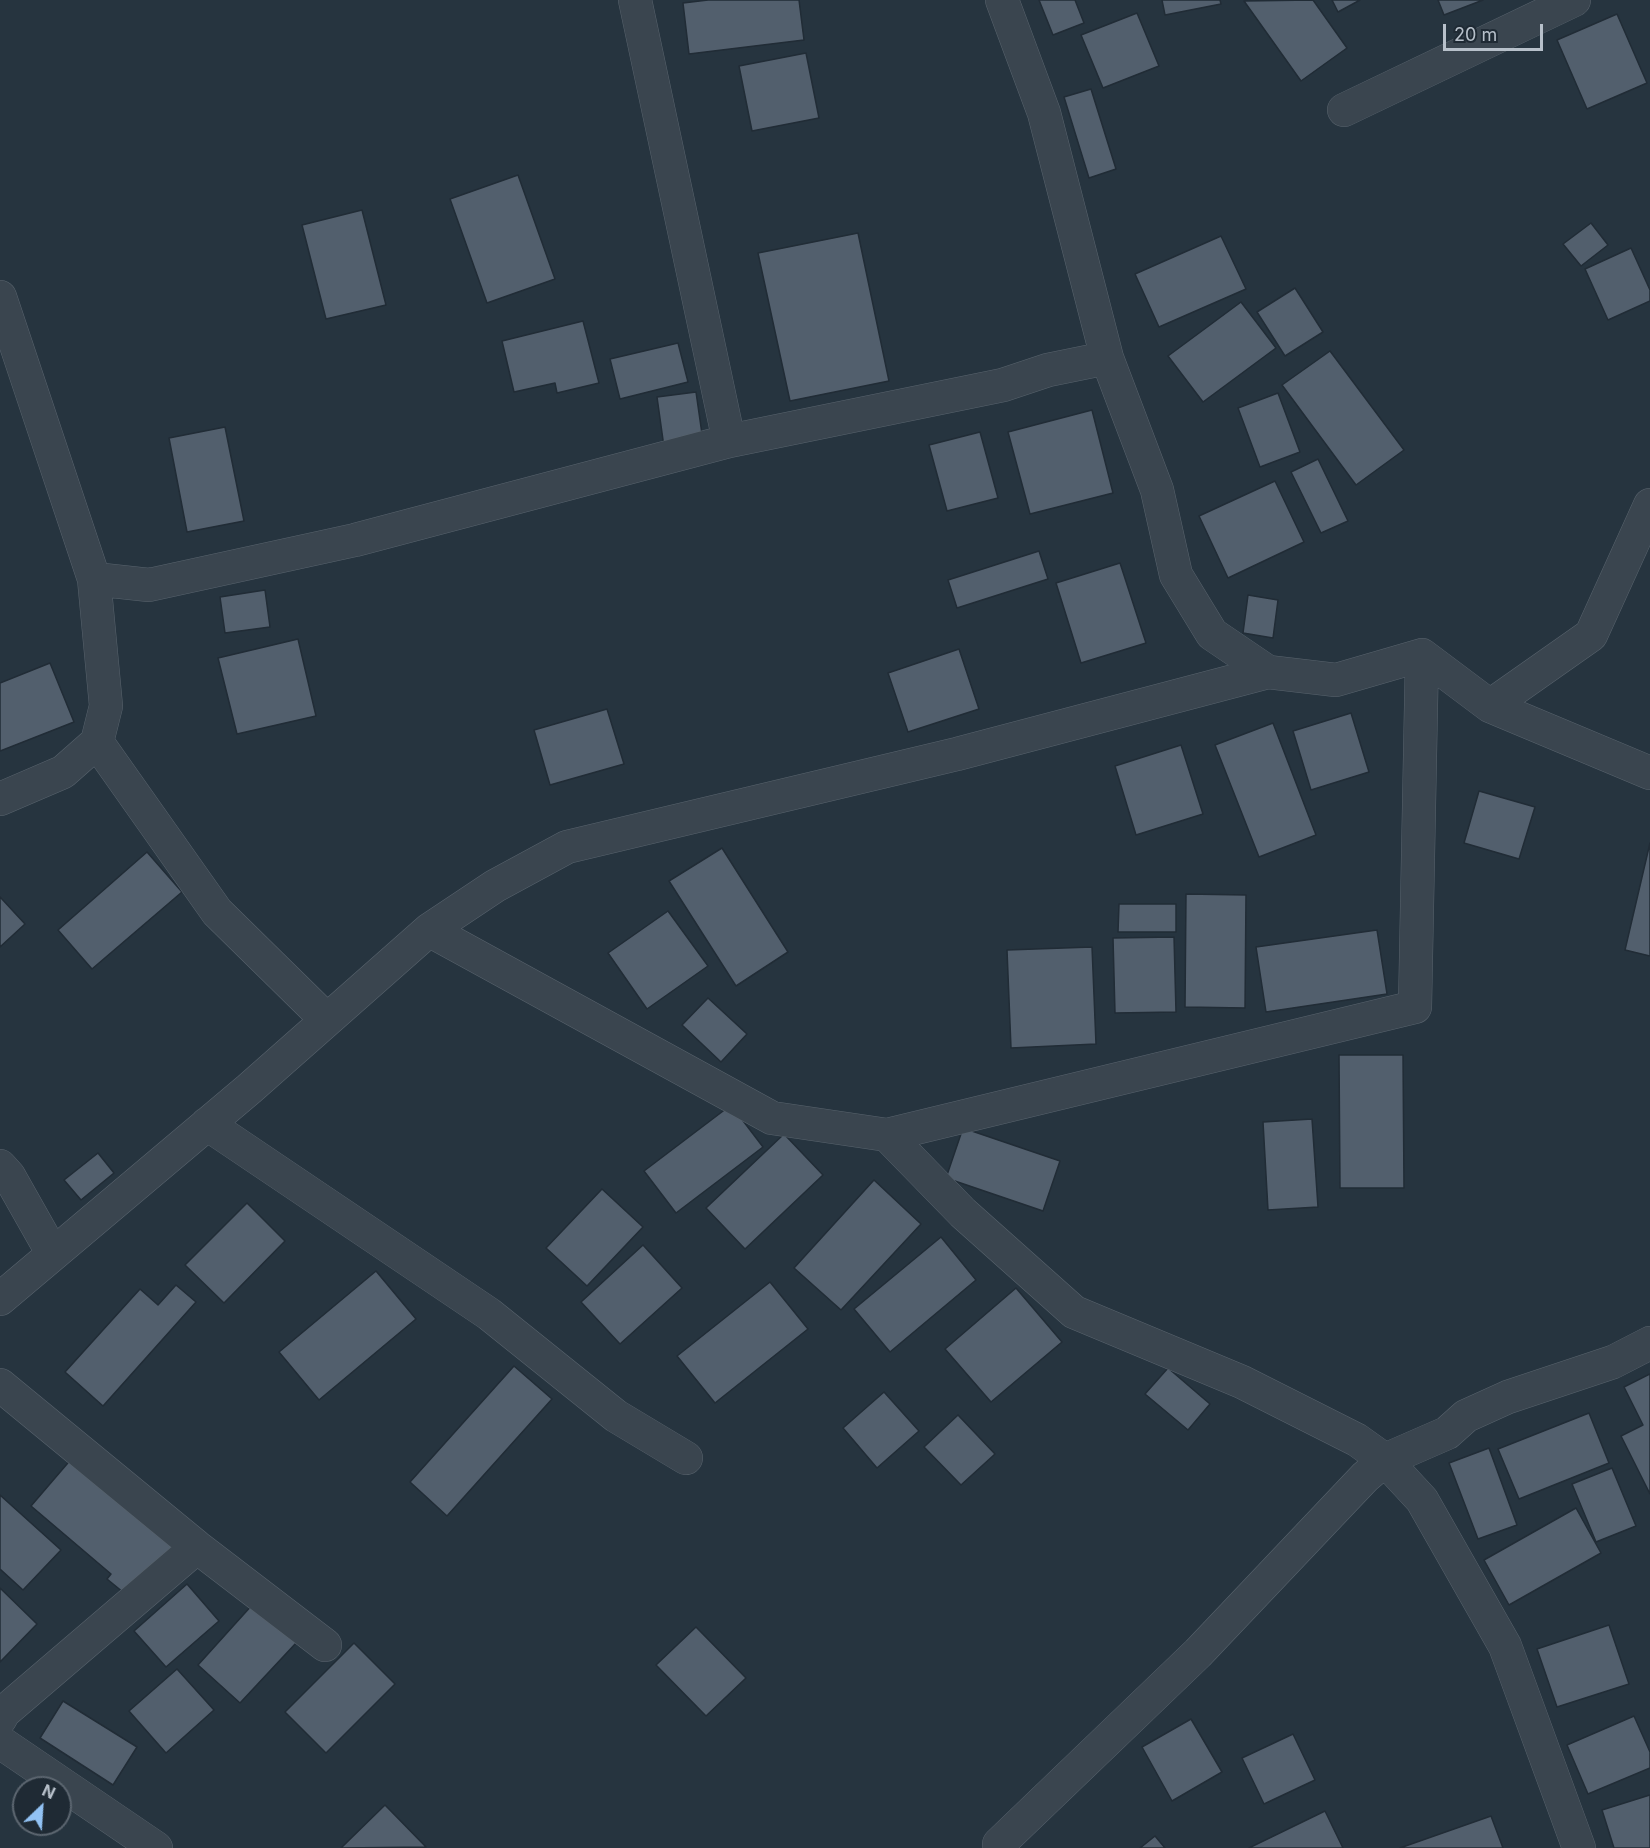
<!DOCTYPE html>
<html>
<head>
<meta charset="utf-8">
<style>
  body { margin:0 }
  #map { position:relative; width:1650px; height:1848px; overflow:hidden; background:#26343f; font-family:Inter,sans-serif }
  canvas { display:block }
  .north { position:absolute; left:12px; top:1776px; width:60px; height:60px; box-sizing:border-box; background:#1f2a34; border:2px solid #5c6670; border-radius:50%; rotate:25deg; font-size:16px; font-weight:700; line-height:24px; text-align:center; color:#b7c0ca }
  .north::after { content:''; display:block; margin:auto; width:21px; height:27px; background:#92c2f4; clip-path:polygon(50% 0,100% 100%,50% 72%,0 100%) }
  .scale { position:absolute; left:1443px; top:24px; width:100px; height:27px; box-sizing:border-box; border:3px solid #b7c0ca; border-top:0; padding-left:8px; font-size:18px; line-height:21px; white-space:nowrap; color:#b7c0ca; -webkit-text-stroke:4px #1f2a34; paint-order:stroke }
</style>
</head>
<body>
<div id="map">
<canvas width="1650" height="1848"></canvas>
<div class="north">N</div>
<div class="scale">20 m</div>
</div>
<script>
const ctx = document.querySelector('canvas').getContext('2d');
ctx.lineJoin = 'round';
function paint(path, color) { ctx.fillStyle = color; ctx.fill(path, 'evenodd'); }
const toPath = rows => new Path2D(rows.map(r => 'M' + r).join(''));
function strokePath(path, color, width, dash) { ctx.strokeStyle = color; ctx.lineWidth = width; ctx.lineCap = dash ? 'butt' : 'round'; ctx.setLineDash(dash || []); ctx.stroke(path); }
const building = toPath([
  [708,0,799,0,804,40,689,54,683,3,708,0],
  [1039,0,1075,0,1084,23,1053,35,1039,0],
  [1162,0,1220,0,1221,4,1165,15,1162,0],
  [1313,0,1347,48,1301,81,1244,1,1313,0],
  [1332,0,1360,0,1338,12,1332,0],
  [1438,0,1483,0,1444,15,1438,0],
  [1137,13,1159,66,1103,88,1081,35,1137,13],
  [1617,14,1647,83,1587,109,1557,40,1617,14],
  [806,53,819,118,752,131,739,66,806,53],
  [1091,89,1116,169,1089,178,1064,97,1091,89],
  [518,175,555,279,487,303,450,199,518,175],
  [362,210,386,305,326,319,302,225,362,210],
  [1591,223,1608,245,1581,266,1563,244,1591,223],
  [858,233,889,381,790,401,758,253,858,233],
  [1221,236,1246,289,1159,327,1135,274,1221,236],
  [1631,248,1650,290,1650,301,1608,320,1585,269,1631,248],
  [1295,288,1323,332,1285,356,1257,312,1295,288],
  [1241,302,1276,348,1203,402,1168,356,1241,302],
  [583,321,599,383,557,393,555,383,514,392,502,341,583,321],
  [678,343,688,382,620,399,610,359,678,343],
  [1330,351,1404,450,1356,485,1282,385,1330,351],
  [696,392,703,441,664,447,657,397,696,392],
  [1278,393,1300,452,1260,467,1238,408,1278,393],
  [1092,410,1113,493,1030,514,1008,432,1092,410],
  [225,427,244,521,187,532,169,438,225,427],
  [980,432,998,498,947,511,929,445,980,432],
  [1318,459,1348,521,1321,533,1291,472,1318,459],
  [1275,481,1304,542,1228,578,1199,516,1275,481],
  [1039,551,1048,579,957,608,948,580,1039,551],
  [1120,563,1146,643,1081,663,1056,583,1120,563],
  [265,590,270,627,225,633,220,597,265,590],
  [1248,595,1278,600,1273,638,1243,633,1248,595],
  [298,639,316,716,237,734,218,658,298,639],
  [959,649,979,709,908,732,888,673,959,649],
  [50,663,74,722,0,751,0,683,50,663],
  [607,709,624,764,550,785,534,730,607,709],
  [1351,713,1369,772,1311,790,1293,731,1351,713],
  [1273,723,1316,835,1259,857,1215,745,1273,723],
  [1181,745,1203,814,1136,835,1115,766,1181,745],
  [1479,791,1535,807,1519,859,1464,843,1479,791],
  [1650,843,1650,956,1625,950,1650,843],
  [722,848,788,952,736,986,669,881,722,848],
  [147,852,182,892,92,969,58,930,147,852],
  [1186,894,1246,895,1245,1008,1185,1007,1186,894],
  [0,897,25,924,0,947,0,897],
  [1119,904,1176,904,1176,932,1118,932,1119,904],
  [668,911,708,966,647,1009,608,953,668,911],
  [1377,930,1387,994,1266,1012,1256,947,1377,930],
  [1174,937,1176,1012,1115,1013,1113,938,1174,937],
  [1092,947,1096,1044,1011,1048,1007,950,1092,947],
  [708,998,747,1034,721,1062,682,1025,708,998],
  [1339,1055,1403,1055,1404,1188,1340,1188,1339,1055],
  [731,1105,763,1147,676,1213,644,1171,731,1105],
  [1312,1119,1318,1207,1268,1210,1263,1122,1312,1119],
  [963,1128,1060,1161,1043,1211,946,1178,963,1128],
  [784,1134,823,1175,745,1249,706,1208,784,1134],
  [98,1153,114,1173,81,1200,64,1180,98,1153],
  [874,1180,921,1224,841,1310,794,1268,874,1180],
  [602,1189,643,1227,587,1286,546,1248,602,1189],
  [247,1203,285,1241,224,1303,185,1265,247,1203],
  [941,1237,976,1280,890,1352,854,1309,941,1237],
  [643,1245,682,1288,620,1344,581,1302,643,1245],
  [376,1271,416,1319,319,1400,279,1352,376,1271],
  [770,1282,808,1329,715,1403,677,1356,770,1282],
  [176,1285,196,1302,103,1406,65,1372,140,1289,158,1305,176,1285],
  [1016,1288,1062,1342,991,1402,945,1349,1016,1288],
  [514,1366,552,1399,447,1516,410,1482,514,1366],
  [1168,1368,1210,1404,1188,1430,1145,1394,1168,1368],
  [1650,1374,1650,1494,1621,1436,1643,1425,1624,1387,1650,1374],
  [884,1392,919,1431,877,1468,843,1428,884,1392],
  [1589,1413,1609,1463,1519,1499,1498,1449,1589,1413],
  [958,1415,995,1454,961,1485,924,1447,958,1415],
  [1489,1448,1517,1525,1478,1539,1449,1463,1489,1448],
  [73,1457,175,1544,129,1597,107,1579,111,1574,31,1506,73,1457],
  [1612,1468,1636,1526,1596,1542,1572,1484,1612,1468],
  [0,1495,61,1550,23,1590,0,1569,0,1495],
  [1576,1508,1601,1553,1509,1605,1484,1560,1576,1508],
  [187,1584,219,1621,166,1667,134,1631,187,1584],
  [0,1588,37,1624,0,1662,0,1588],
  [253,1604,296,1643,240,1703,198,1665,253,1604],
  [1609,1625,1629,1684,1557,1707,1537,1649,1609,1625],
  [696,1627,746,1678,706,1716,656,1665,696,1627],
  [354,1643,395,1684,326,1753,285,1712,354,1643],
  [177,1669,214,1710,166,1753,129,1711,177,1669],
  [63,1701,137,1747,113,1785,40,1738,63,1701],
  [1634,1716,1650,1752,1650,1768,1588,1794,1567,1745,1634,1716],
  [1191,1719,1222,1772,1172,1801,1142,1747,1191,1719],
  [1293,1734,1315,1780,1264,1804,1242,1758,1293,1734],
  [1650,1795,1650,1848,1614,1848,1602,1810,1650,1795],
  [385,1805,426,1847,341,1848,385,1805],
  [1325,1811,1343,1848,1249,1848,1325,1811],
  [1491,1816,1503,1848,1400,1848,1491,1816],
  [1155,1836,1165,1848,1140,1848,1155,1836]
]);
paint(building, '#525f6d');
strokePath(building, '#212c36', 1.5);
const street = toPath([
  [635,0,729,441],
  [1002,0,1044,113,1107,358,1157,490,1176,575,1212,634,1268,672,1336,680,1422,655,1490,706,1650,773],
  [1344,110,1574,0],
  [0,297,94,579,149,585,355,540,729,441,1003,385,1048,370,1107,358],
  [1490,706,1591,635,1650,505],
  [97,742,217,912,327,1020],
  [0,799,63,772,97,742,106,706,94,579],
  [429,930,772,1118,887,1135,1415,1007,1422,655],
  [207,1124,489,1314,616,1416,686,1458],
  [887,1135,963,1213,1074,1312,1242,1382,1357,1440,1385,1460,1365,1477,1198,1653,999,1844],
  [0,1166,9,1176,53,1254],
  [0,1299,249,1089,429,930,495,886,567,847,957,754,1268,672],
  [0,1385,197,1547,325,1645],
  [0,1719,4,1712,197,1547],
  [0,1742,156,1848],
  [1579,1848,1505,1646,1422,1500,1385,1460,1447,1433,1466,1416,1508,1397,1613,1362,1650,1343]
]);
strokePath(street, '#58636d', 34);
strokePath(street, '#3a454f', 33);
</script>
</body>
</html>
